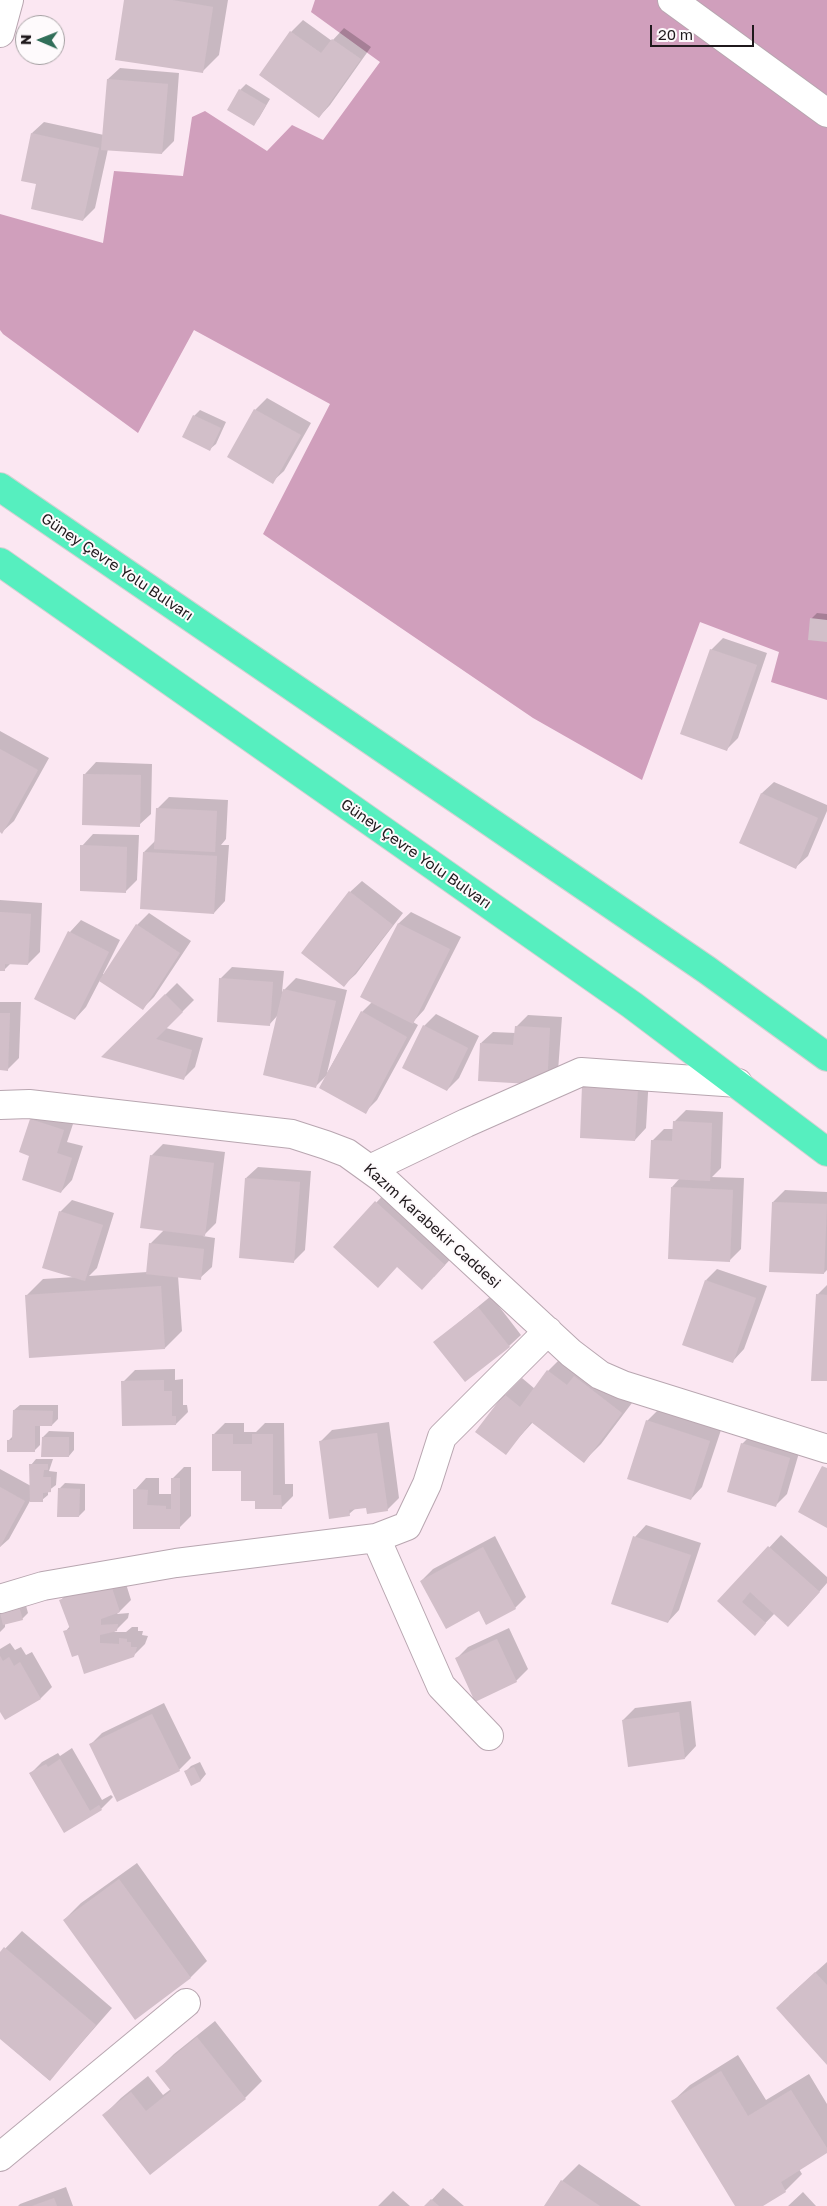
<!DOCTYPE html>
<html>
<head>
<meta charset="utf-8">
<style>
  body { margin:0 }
  #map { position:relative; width:827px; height:2206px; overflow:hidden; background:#fbe7f2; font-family:"Golos Text",sans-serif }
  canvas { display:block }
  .north { position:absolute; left:15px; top:15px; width:50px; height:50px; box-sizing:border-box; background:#fefafc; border:1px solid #a5a0a2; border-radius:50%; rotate:271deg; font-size:14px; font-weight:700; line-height:20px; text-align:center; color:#1f191c }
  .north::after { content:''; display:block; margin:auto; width:18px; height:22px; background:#316e59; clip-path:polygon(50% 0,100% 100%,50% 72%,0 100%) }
  .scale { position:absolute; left:650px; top:25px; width:104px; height:22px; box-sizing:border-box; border:2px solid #1f191c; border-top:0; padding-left:6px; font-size:15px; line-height:18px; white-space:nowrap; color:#1f191c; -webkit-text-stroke:4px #fefafc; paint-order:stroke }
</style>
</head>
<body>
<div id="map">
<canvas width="827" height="2206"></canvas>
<div class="north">N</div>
<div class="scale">20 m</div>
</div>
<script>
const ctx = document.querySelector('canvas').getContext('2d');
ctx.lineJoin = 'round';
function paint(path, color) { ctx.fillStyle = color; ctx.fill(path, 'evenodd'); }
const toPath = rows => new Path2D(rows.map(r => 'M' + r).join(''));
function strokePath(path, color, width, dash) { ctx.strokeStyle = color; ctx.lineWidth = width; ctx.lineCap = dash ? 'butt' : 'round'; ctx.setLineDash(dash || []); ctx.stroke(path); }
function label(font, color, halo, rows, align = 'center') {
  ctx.font = font + ' "Golos Text",sans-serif'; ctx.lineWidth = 4; ctx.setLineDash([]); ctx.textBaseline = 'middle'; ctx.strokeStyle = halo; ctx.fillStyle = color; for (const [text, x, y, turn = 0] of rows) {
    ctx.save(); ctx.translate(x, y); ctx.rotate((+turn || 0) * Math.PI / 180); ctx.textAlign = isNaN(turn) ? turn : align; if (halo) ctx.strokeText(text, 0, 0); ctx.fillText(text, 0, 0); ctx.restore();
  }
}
paint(toPath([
  [315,0,827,0,827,700,771,682,779,652,700,622,642,780,533,718,263,534,330,404,194,330,138,433,3,334,0,330,0,214,103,243,114,171,183,176,192,117,205,111,267,151,292,125,323,140,380,62,311,12]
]), '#d09fbc');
paint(toPath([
  [126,0,228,0,219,55,202,72],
  [303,20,332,41,344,28,371,47,330,105,319,117,260,75,291,32],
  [120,68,179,73,174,141,162,153,108,149,95,208,83,220,38,183,32,133,44,122,104,135,108,79],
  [246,84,270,99,259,118,253,124,229,110,240,90],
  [267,398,311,423,284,471,272,482,255,410],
  [200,410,226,422,216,444,210,449,194,416],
  [817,613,827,614,827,640,811,619],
  [723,638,767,653,738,738,727,749,711,650],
  [0,731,49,758,14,821,2,832,0,831],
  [96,762,152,764,151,814,139,825,85,774],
  [774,782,827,805,827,811,808,856,796,867,740,843,762,793],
  [169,797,228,800,226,839,221,845,229,845,225,901,214,913,144,852,155,841,157,809],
  [93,834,139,835,137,880,126,891,82,846],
  [362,881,403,913,356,974,344,985,350,892],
  [0,900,42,903,40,952,28,964,11,963,4,970,0,970],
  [411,912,461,937,424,1010,413,1022,418,1025,377,1100,365,1112,326,1076,315,1087,278,1015,269,1025,220,979,232,967,284,971,282,992,296,978,347,990,327,1073,362,1012,372,1002,362,997,399,923],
  [149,913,191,941,154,997,143,1008,100,980,86,1007,75,1019,70,932,81,920,120,940,103,974,105,975,137,925],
  [177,983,194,1000,166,1028,203,1038,195,1067,183,1079,104,1056],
  [0,1002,21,1002,19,1058,8,1069,0,1069],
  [436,1014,479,1036,459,1078,447,1090,424,1026],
  [528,1015,562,1017,558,1071,546,1083,481,1043,493,1032,516,1033,516,1027],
  [649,1076,646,1128,635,1140,583,1086],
  [42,1108,75,1118,67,1142,83,1146,72,1180,61,1192,30,1155,31,1119],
  [686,1110,723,1112,721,1168,712,1177,744,1178,741,1249,729,1261,672,1187,680,1178,652,1141,664,1129,674,1129,674,1122],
  [163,1144,225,1152,216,1223,203,1236,215,1238,212,1267,200,1278,178,1276,182,1331,165,1348,26,1296,43,1279,75,1277,60,1212,72,1200,114,1213,97,1268,89,1276,147,1272,150,1244,164,1230,151,1156],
  [258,1167,311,1171,305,1250,293,1262,246,1178],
  [388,1190,456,1253,434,1277,335,1247],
  [785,1190,827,1192,827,1270,824,1273,773,1202],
  [717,1269,767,1286,744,1349,733,1361,706,1280],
  [827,1285,827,1380,817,1295],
  [491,1296,521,1335,509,1346,435,1342],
  [565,1354,638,1395,601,1444,584,1461,533,1422,505,1453,505,1395,522,1378,535,1389,548,1371],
  [175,1369,175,1380,183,1379,183,1405,187,1405,188,1412,176,1424,123,1382,135,1370],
  [20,1405,58,1405,58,1419,52,1425,40,1425,40,1445,34,1451,9,1440,14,1435,14,1410],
  [659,1409,721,1430,702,1487,691,1499,647,1421],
  [389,1422,399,1498,387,1510,367,1506,356,1508,349,1514,320,1442,332,1430],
  [225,1423,244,1423,244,1432,256,1432,265,1423,284,1423,285,1484,293,1484,293,1496,281,1508,256,1500,242,1470,213,1435],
  [49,1431,74,1432,74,1450,69,1456,43,1437],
  [754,1432,801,1446,787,1494,775,1506,742,1444],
  [36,1459,53,1459,49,1471,57,1472,56,1485,48,1491,48,1495,42,1500,30,1501,9,1539,0,1547,0,1469,31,1486,31,1465],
  [184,1467,191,1467,191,1516,179,1528,134,1528,135,1490,146,1478,159,1478,159,1494,172,1494,172,1479],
  [65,1483,85,1484,85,1510,79,1516,59,1489],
  [646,1525,701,1543,679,1610,668,1622,635,1537],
  [781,1535,827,1577,827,1583,800,1614,775,1613,755,1634,719,1601],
  [495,1536,526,1597,515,1608,479,1610,421,1581,433,1569],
  [122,1571,131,1600,117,1614,129,1613,128,1618,114,1632,126,1632,132,1627,138,1627,138,1631,143,1631,142,1635,148,1636,145,1644,133,1656,78,1653,65,1632,70,1626,61,1600,72,1588],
  [24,1598,28,1613,22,1619,5,1623,5,1627,0,1632,0,1610],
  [509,1628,528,1669,516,1681,456,1659,468,1647],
  [10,1643,15,1650,21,1647,26,1655,32,1652,52,1687,41,1698,0,1710,0,1649],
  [691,1701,696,1746,685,1758,623,1720,635,1708],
  [164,1703,191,1758,179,1770,90,1745,102,1733],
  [72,1748,102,1800,111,1795,113,1797,101,1809,65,1831,30,1774,42,1762,58,1753,60,1756],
  [200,1762,206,1774,201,1780,191,1784,185,1772,191,1766],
  [137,1863,207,1961,191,1977,135,2018,64,1920,81,1903],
  [22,1931,112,2008,49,2080,0,2038,0,1954],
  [827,1962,827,2063,789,1996],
  [215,2021,262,2081,245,2098,150,2173,104,2115,121,2098,148,2076,163,2095,171,2089,157,2071,174,2054],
  [738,2055,766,2100,809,2074,827,2104,827,2152,799,2169,802,2174,785,2191,761,2206,737,2206,673,2101,690,2085],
  [579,2164,641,2206,546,2206,562,2181],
  [66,2187,73,2206,18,2206,20,2204],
  [443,2188,464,2206,426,2206],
  [393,2191,410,2206,378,2206],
  [803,2192,816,2206,788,2206]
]), '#0003');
paint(toPath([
  [124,0,172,0,213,7,203,73,115,60],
  [290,31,321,53,332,39,361,59,319,118,259,75],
  [107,79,168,84,162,154,101,150],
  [239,89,266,105,254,126,227,110],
  [31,133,99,148,83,221,31,209,36,184,21,181],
  [254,409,301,435,273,484,227,457],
  [193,415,221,428,210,451,182,437],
  [810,618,827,620,827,642,808,640],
  [710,649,757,665,727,751,680,734],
  [0,749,38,770,2,834,0,832],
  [83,774,141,775,140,827,82,825],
  [761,793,818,818,796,869,739,843],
  [156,808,217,811,215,852,154,849],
  [80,845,127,847,126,893,80,891],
  [143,852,217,856,214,914,140,909],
  [349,891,393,925,344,987,301,953],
  [0,912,31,914,28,965,5,964,5,971,0,971],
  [398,923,450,949,413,1024,360,997],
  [136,924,180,953,143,1010,99,981],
  [68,931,109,952,75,1020,34,999],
  [219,978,273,982,270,1026,217,1022],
  [283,989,336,1001,316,1088,263,1075],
  [165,994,183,1012,156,1039,192,1050,184,1080,101,1057],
  [361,1011,407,1037,366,1114,319,1088],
  [0,1013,10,1013,8,1071,0,1070],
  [423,1025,468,1048,447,1091,402,1068],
  [515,1026,550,1028,547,1085,478,1081,480,1043,513,1045],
  [582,1085,638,1087,635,1141,580,1138],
  [30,1119,64,1130,57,1153,72,1158,61,1193,22,1180,29,1156,19,1152],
  [673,1121,712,1123,710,1181,649,1178,651,1140,672,1141],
  [150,1155,214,1163,205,1236,140,1228],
  [245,1178,300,1182,294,1263,239,1258],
  [671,1187,733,1190,730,1262,668,1259],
  [375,1201,445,1265,422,1290,397,1267,378,1288,333,1247],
  [772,1202,827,1204,824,1274,769,1272],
  [59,1211,103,1225,85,1281,42,1268],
  [149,1243,204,1249,201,1280,146,1274],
  [705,1280,756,1298,733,1363,682,1345],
  [161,1286,165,1349,29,1358,25,1295],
  [816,1294,827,1295,827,1381,811,1381],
  [478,1307,510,1347,465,1382,433,1342],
  [547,1370,567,1385,574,1376,622,1413,584,1463,531,1422,506,1455,475,1432,504,1394,520,1407],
  [164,1380,164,1391,172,1391,172,1416,176,1416,176,1425,122,1426,121,1381],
  [13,1410,53,1411,52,1426,35,1426,35,1452,7,1452,7,1440,12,1440],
  [646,1420,710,1441,691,1500,627,1479],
  [377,1433,388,1511,367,1514,366,1508,349,1510,350,1516,329,1519,319,1441],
  [212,1434,233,1434,233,1444,252,1444,252,1434,273,1434,273,1495,281,1495,282,1509,255,1509,255,1501,241,1501,241,1471,212,1471],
  [42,1437,69,1437,69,1457,41,1457],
  [741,1443,790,1458,776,1507,727,1492],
  [29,1464,48,1464,48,1470,44,1470,43,1477,51,1477,51,1492,43,1493,43,1502,30,1502],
  [822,1466,827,1468,827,1528,798,1512],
  [171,1478,180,1478,180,1529,133,1529,133,1489,148,1490,147,1505,166,1506,166,1509,171,1509],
  [0,1487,25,1501,0,1547],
  [58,1488,80,1489,79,1517,57,1517],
  [633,1536,691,1555,668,1623,611,1604],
  [768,1546,820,1592,788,1627,750,1592,742,1602,766,1623,755,1636,717,1601],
  [483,1547,516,1609,486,1625,479,1611,446,1629,420,1581],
  [110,1582,120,1612,101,1619,101,1625,118,1624,117,1631,100,1635,100,1643,119,1644,119,1638,127,1639,127,1642,131,1642,131,1647,137,1647,134,1657,84,1674,78,1655,72,1657,63,1631,70,1629,59,1600],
  [18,1603,23,1620,3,1625,0,1612],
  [497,1639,517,1682,475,1702,455,1658],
  [0,1656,3,1661,9,1657,14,1666,20,1662,41,1699,5,1720,0,1712],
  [679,1712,685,1759,628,1767,622,1720],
  [152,1714,180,1771,117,1802,89,1744],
  [60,1759,90,1811,99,1805,102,1810,64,1833,29,1773,46,1764,48,1767],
  [194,1767,201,1781,191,1786,184,1771],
  [119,1879,191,1978,135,2020,63,1920],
  [4,1947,96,2025,50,2081,0,2039,0,1952],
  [815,1972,827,1985,827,2065,776,2008],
  [197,2037,246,2099,150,2175,102,2115,131,2092,146,2111,171,2091,155,2071],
  [721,2071,748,2116,791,2090,827,2148,827,2153,781,2182,786,2192,763,2206,735,2206,671,2101],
  [561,2180,600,2206,544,2206],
  [54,2198,57,2206,32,2206],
  [431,2199,439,2206,424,2206]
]), '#d2bfc9');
const street = toPath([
  [672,0,827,113],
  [0,33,9,0],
  [0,1105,29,1104,292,1134,326,1145,347,1153,383,1179,571,1353,600,1375,623,1385,827,1449],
  [370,1169,466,1123,581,1072,738,1083],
  [376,1538,441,1686,489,1736],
  [0,1599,43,1586,176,1563,376,1538,407,1526,427,1484,442,1437,548,1331],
  [0,2157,186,2003]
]);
const highway = toPath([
  [0,487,707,970,827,1057],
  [0,562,632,1005,827,1152]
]);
strokePath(street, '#b8a6b0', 30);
strokePath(highway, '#d2d1d2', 30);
strokePath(street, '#fff', 28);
strokePath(highway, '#56efbf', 28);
label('15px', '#1f191c', '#fefafc', [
  ["Güney Çevre Yolu Bulvarı",117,567,34],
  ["Güney Çevre Yolu Bulvarı",416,854,35],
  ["Kazım Karabekir Caddesi",432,1226,42]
]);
</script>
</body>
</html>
